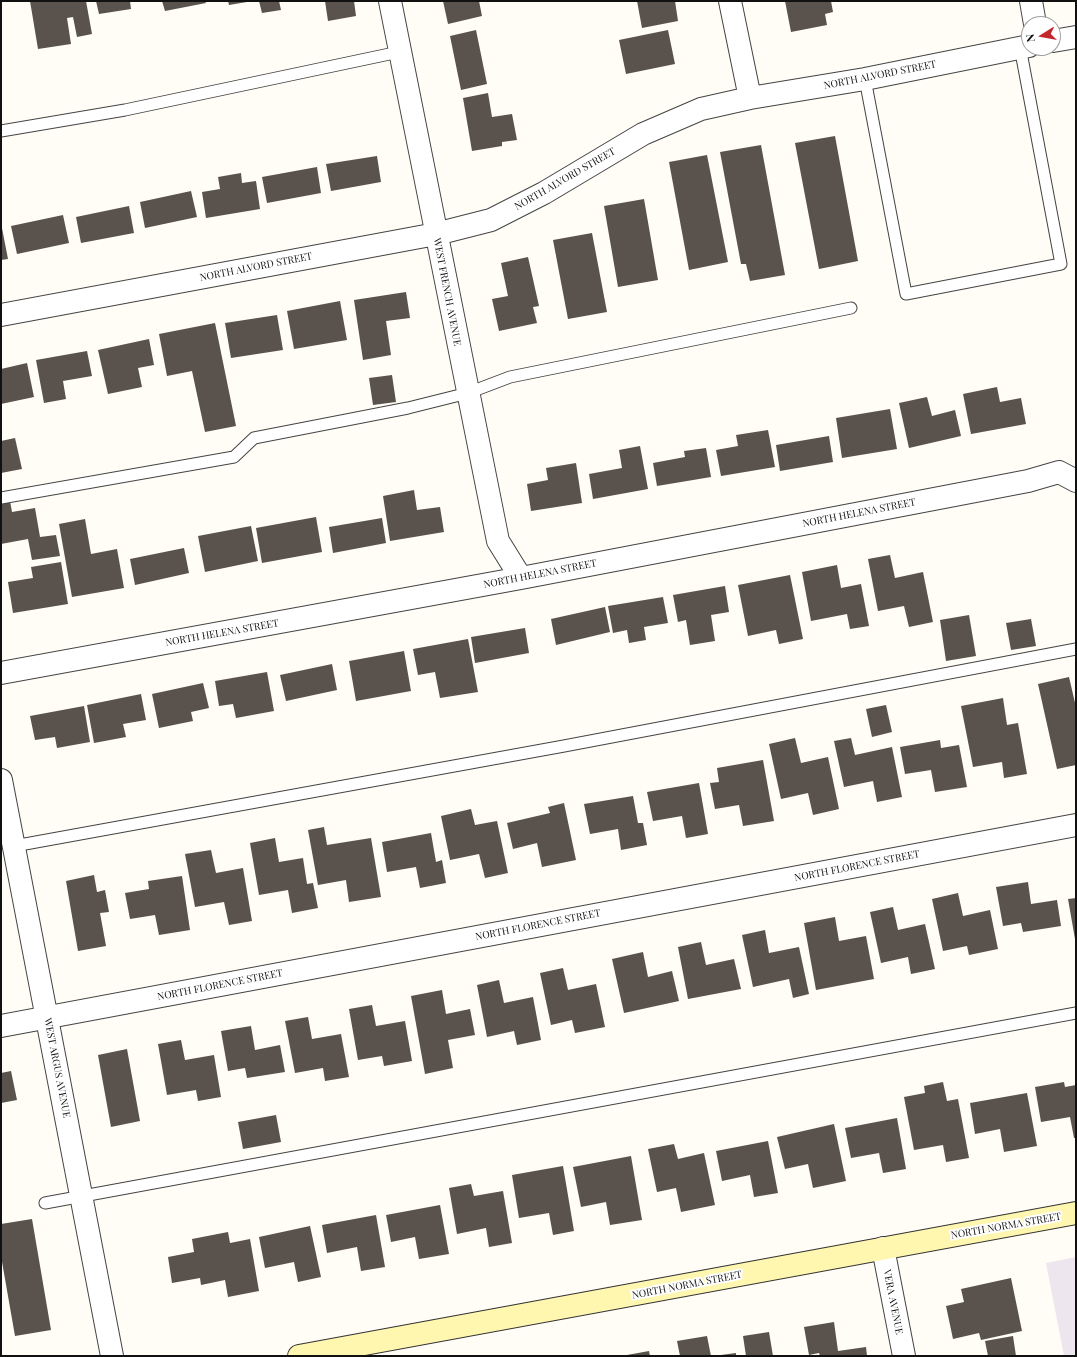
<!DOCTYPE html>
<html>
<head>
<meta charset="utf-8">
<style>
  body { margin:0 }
  #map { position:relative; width:1077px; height:1357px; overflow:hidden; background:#fffdf5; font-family:"Playfair Display",serif }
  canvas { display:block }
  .frame { position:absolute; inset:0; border:2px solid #111; pointer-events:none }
  .north { position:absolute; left:1021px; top:16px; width:40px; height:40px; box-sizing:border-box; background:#fff; border:1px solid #a0a0a0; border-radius:50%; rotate:259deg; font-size:11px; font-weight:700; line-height:16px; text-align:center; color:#111 }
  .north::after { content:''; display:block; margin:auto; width:14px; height:18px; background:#c4262e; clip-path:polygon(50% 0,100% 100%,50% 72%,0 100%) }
</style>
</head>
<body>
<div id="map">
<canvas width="1077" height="1357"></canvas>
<div class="frame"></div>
<div class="north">N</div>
</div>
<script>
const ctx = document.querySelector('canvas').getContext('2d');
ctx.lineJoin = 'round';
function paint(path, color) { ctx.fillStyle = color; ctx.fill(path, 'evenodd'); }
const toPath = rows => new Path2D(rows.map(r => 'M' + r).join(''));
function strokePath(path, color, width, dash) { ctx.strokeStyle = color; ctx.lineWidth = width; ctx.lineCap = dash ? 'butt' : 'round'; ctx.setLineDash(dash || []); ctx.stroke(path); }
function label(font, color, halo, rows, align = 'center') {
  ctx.font = font + ' "Playfair Display",serif'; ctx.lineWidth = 4; ctx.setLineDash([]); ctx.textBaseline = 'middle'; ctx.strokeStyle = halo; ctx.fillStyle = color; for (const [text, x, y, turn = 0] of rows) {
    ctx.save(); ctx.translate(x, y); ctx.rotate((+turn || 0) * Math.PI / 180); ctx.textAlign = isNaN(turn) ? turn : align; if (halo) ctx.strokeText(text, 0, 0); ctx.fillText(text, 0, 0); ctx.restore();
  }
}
paint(toPath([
  [1076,1257,1076,1356,1064,1356,1046,1263]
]), '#eee6ef');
paint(toPath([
  [30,1,86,1,92,34,77,37,73,17,67,18,71,44,38,49],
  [96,1,130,1,131,9,99,14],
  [162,1,205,1,206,3,165,11],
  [228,1,247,1,247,2,229,5],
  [259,1,279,1,281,10,262,13],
  [325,1,354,1,356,16,328,21],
  [443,1,479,1,482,16,448,24],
  [637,1,675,1,678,21,642,28],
  [785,1,831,1,833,12,825,14,827,25,791,32],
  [476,30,487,84,461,90,450,36],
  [668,30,675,64,626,74,619,40],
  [488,93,492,117,512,114,517,140,502,142,502,146,472,151,463,98],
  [835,136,858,261,819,269,795,143],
  [761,145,785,275,750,281,746,264,741,264,720,152],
  [707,155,728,262,689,270,669,162],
  [377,156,381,182,331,191,326,164],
  [317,167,321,193,267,203,262,177],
  [241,173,242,183,256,181,260,209,206,218,202,192,220,189,218,177],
  [191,191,197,217,145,228,140,202],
  [644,199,658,280,618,287,604,206],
  [129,206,134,233,81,243,76,217],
  [63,215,69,243,17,254,11,226],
  [1,223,8,259,1,260],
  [592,233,607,312,568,319,553,240],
  [528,257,539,306,533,307,537,323,499,331,492,299,508,296,501,263],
  [406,292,410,318,386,321,391,355,363,360,354,300],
  [340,301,347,340,294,349,287,311],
  [277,315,283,350,231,358,225,323],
  [215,323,236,426,205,432,192,371,167,376,159,334],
  [149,339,154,365,138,368,142,387,108,394,98,350],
  [87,351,92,376,63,381,66,399,44,403,36,360],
  [27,363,34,397,1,404,1,369],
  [392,375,396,402,373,405,369,378],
  [997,387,1000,402,1021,398,1026,424,971,434,963,394],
  [927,397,932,416,955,410,961,436,909,448,899,403],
  [890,409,897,449,842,458,836,418],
  [768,430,775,467,721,476,716,450,738,446,736,435],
  [829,436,833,462,780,471,776,445],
  [15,438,22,469,1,473,1,441],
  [640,446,648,489,593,499,589,474,622,468,619,450],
  [706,448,711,477,657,486,653,463,685,457,684,451],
  [576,463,582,503,531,511,527,484,548,480,546,468],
  [414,490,417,510,440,507,444,532,390,541,383,496],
  [10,501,12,512,35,508,40,537,56,535,60,556,32,560,28,539,1,544,1,503],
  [316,517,322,552,262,563,256,528],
  [382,518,386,543,333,553,329,527],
  [85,519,91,554,117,549,124,588,72,597,59,524],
  [251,526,258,561,205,572,198,536],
  [184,548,189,573,135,585,130,559],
  [890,555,895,578,923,572,933,622,909,627,904,606,878,611,868,559],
  [61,562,68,604,13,613,8,582,33,578,31,567],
  [837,565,841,588,861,584,869,626,850,629,847,614,811,621,802,572],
  [790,575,803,639,779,644,776,630,748,636,738,585],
  [725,586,729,612,711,615,715,641,690,645,686,620,678,622,673,595],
  [663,597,668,623,644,627,646,640,629,643,627,630,613,633,608,606],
  [605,607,610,632,556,645,551,619],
  [969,615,976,656,946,661,940,620],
  [1031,619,1036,646,1011,650,1006,623],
  [525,628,529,653,475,663,471,637],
  [468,639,478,692,440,698,435,672,418,675,413,649],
  [404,651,411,691,356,701,349,661],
  [332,664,337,690,286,701,280,675],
  [267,672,274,711,236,718,233,704,219,706,215,681],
  [1069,677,1076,707,1076,765,1057,769,1038,684],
  [203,683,209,708,191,712,193,721,159,728,152,694],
  [141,694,146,720,123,724,126,737,94,743,87,705],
  [1003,698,1007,725,1018,723,1027,774,1004,778,1002,762,973,767,961,706],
  [886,705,892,732,872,737,866,709],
  [84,706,90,742,57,748,55,737,35,740,30,716],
  [795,738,801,763,828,757,839,809,813,815,808,793,781,799,769,744],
  [851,738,855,755,892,747,902,797,877,802,873,781,844,787,834,741],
  [940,740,941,748,959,745,967,787,935,792,931,770,905,774,900,747],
  [763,760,774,821,743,826,739,805,715,809,710,783,719,782,717,768],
  [699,783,708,834,686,838,682,816,653,821,647,792],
  [633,796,638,823,643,823,647,845,621,850,618,829,590,834,584,804],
  [564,803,576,860,542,867,537,843,513,849,507,823,550,813,548,807],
  [471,809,475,825,497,821,508,873,485,878,479,854,450,860,441,816],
  [324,827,327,845,371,838,381,897,349,902,346,880,318,885,308,830],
  [431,833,436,862,442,860,446,883,420,888,416,867,387,872,382,842],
  [275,838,279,862,303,858,307,884,313,883,318,908,292,913,288,890,259,895,250,843],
  [211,850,216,873,243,868,252,921,229,925,224,902,195,907,185,854],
  [94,875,97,892,105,890,109,912,100,913,106,946,78,951,66,881],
  [182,876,190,930,159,935,155,915,130,919,125,893,149,889,148,881],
  [1028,882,1031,904,1057,900,1061,926,1023,932,1021,923,1003,926,996,887],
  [958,893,963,916,990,910,998,949,969,955,967,946,943,951,932,899],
  [1076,898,1076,938,1075,939,1068,899],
  [893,907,898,930,925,924,935,969,911,974,908,957,881,963,870,912],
  [835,917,839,941,866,936,874,979,816,990,804,923],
  [765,930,769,953,799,947,809,994,793,998,789,979,753,987,742,935],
  [701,942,706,965,734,959,741,989,688,999,678,947],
  [643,952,648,977,672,971,679,1001,624,1013,612,959],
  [563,968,568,990,596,984,605,1027,575,1033,572,1020,551,1025,540,973],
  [499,980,504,1003,533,997,541,1040,517,1045,514,1031,487,1037,477,985],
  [442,990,446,1014,470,1009,475,1035,448,1040,453,1068,425,1074,411,996],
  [372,1005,376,1026,405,1021,412,1061,384,1066,382,1056,358,1060,349,1009],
  [308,1017,312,1039,341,1034,349,1077,325,1081,323,1068,295,1073,285,1021],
  [251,1026,255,1050,280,1045,285,1072,247,1078,245,1068,228,1071,221,1031],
  [181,1040,185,1060,214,1055,221,1097,198,1101,196,1090,167,1095,158,1044],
  [127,1049,140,1121,111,1127,98,1055],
  [11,1071,17,1100,1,1103,1,1073],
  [943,1082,947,1101,958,1099,969,1158,946,1162,943,1145,914,1150,904,1097,925,1093,924,1086],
  [1064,1082,1065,1087,1076,1085,1076,1138,1074,1138,1070,1117,1041,1122,1035,1087],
  [1027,1093,1037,1146,1004,1152,1000,1129,975,1134,970,1103],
  [276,1115,281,1142,243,1149,238,1122],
  [897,1118,906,1169,883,1173,879,1153,851,1158,845,1128],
  [834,1124,846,1181,813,1188,808,1164,785,1169,777,1137],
  [768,1141,778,1193,754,1197,750,1175,722,1181,716,1151],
  [674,1144,678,1159,704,1153,715,1205,681,1212,676,1188,657,1192,648,1149],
  [631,1156,642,1220,610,1225,606,1202,581,1207,573,1167],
  [563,1166,574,1231,553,1235,549,1213,519,1218,512,1175],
  [471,1184,474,1196,503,1191,512,1243,489,1247,486,1228,457,1234,449,1188],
  [440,1205,449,1254,419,1259,415,1237,391,1242,386,1215],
  [376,1215,385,1267,361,1271,357,1247,327,1253,322,1225],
  [32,1219,51,1330,15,1336,1,1256,1,1224],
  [310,1226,321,1277,298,1282,294,1262,265,1268,259,1237],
  [228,1232,230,1243,250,1239,259,1291,228,1297,225,1280,201,1285,200,1278,172,1283,168,1257,194,1252,192,1239],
  [1011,1278,1022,1331,981,1340,979,1333,953,1339,946,1306,964,1302,961,1289],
  [834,1322,838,1351,866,1347,867,1356,820,1356,819,1353,809,1355,804,1327],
  [769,1332,773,1356,746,1356,743,1336],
  [707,1336,711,1356,680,1356,677,1341],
  [1013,1336,1016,1356,988,1356,985,1341],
  [649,1351,650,1356,627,1356,627,1355],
  [736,1353,736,1356,721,1356,721,1355]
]), '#5a524d');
const service = toPath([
  [865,79,906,294,1061,264,1020,47],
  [1,131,125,110,399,52],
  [1,498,234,457,254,438,408,408,468,393,510,377,851,308],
  [14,846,564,746,1076,649],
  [45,1203,1076,1013]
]);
const minor = toPath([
  [390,1,498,541,521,578],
  [730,1,750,98],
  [1031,1,1035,24],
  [1053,41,1076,37],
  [1,315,436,234,491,220,544,193,643,134,701,109,750,98,865,79,1029,46],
  [1,673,521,578,1028,481,1059,472,1076,481],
  [1,780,112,1356],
  [1,1026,1076,825],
  [883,1248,904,1356]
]);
const secondary = toPath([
  [299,1356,1076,1213]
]);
strokePath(service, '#444', 13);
strokePath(minor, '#444', 24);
strokePath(secondary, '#333', 24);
strokePath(service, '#fff', 11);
strokePath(minor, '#fff', 22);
strokePath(secondary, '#fff6b0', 22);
label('10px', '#111', '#fff', [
  ["NORTH ALVORD STREET",880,75,-11],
  ["NORTH ALVORD STREET",565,179,-30],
  ["NORTH ALVORD STREET",256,267,-11],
  ["WEST FRENCH AVENUE",447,292,79],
  ["NORTH HELENA STREET",859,513,-11],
  ["NORTH HELENA STREET",540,574,-11],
  ["NORTH HELENA STREET",222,633,-10],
  ["NORTH FLORENCE STREET",857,866,-11],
  ["NORTH FLORENCE STREET",538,925,-11],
  ["NORTH FLORENCE STREET",220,985,-11],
  ["WEST ARGUS AVENUE",57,1068,79],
  ["NORTH NORMA STREET",1006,1226,-10],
  ["NORTH NORMA STREET",687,1285,-11],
  ["VERA AVENUE",893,1302,79]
]);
</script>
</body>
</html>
